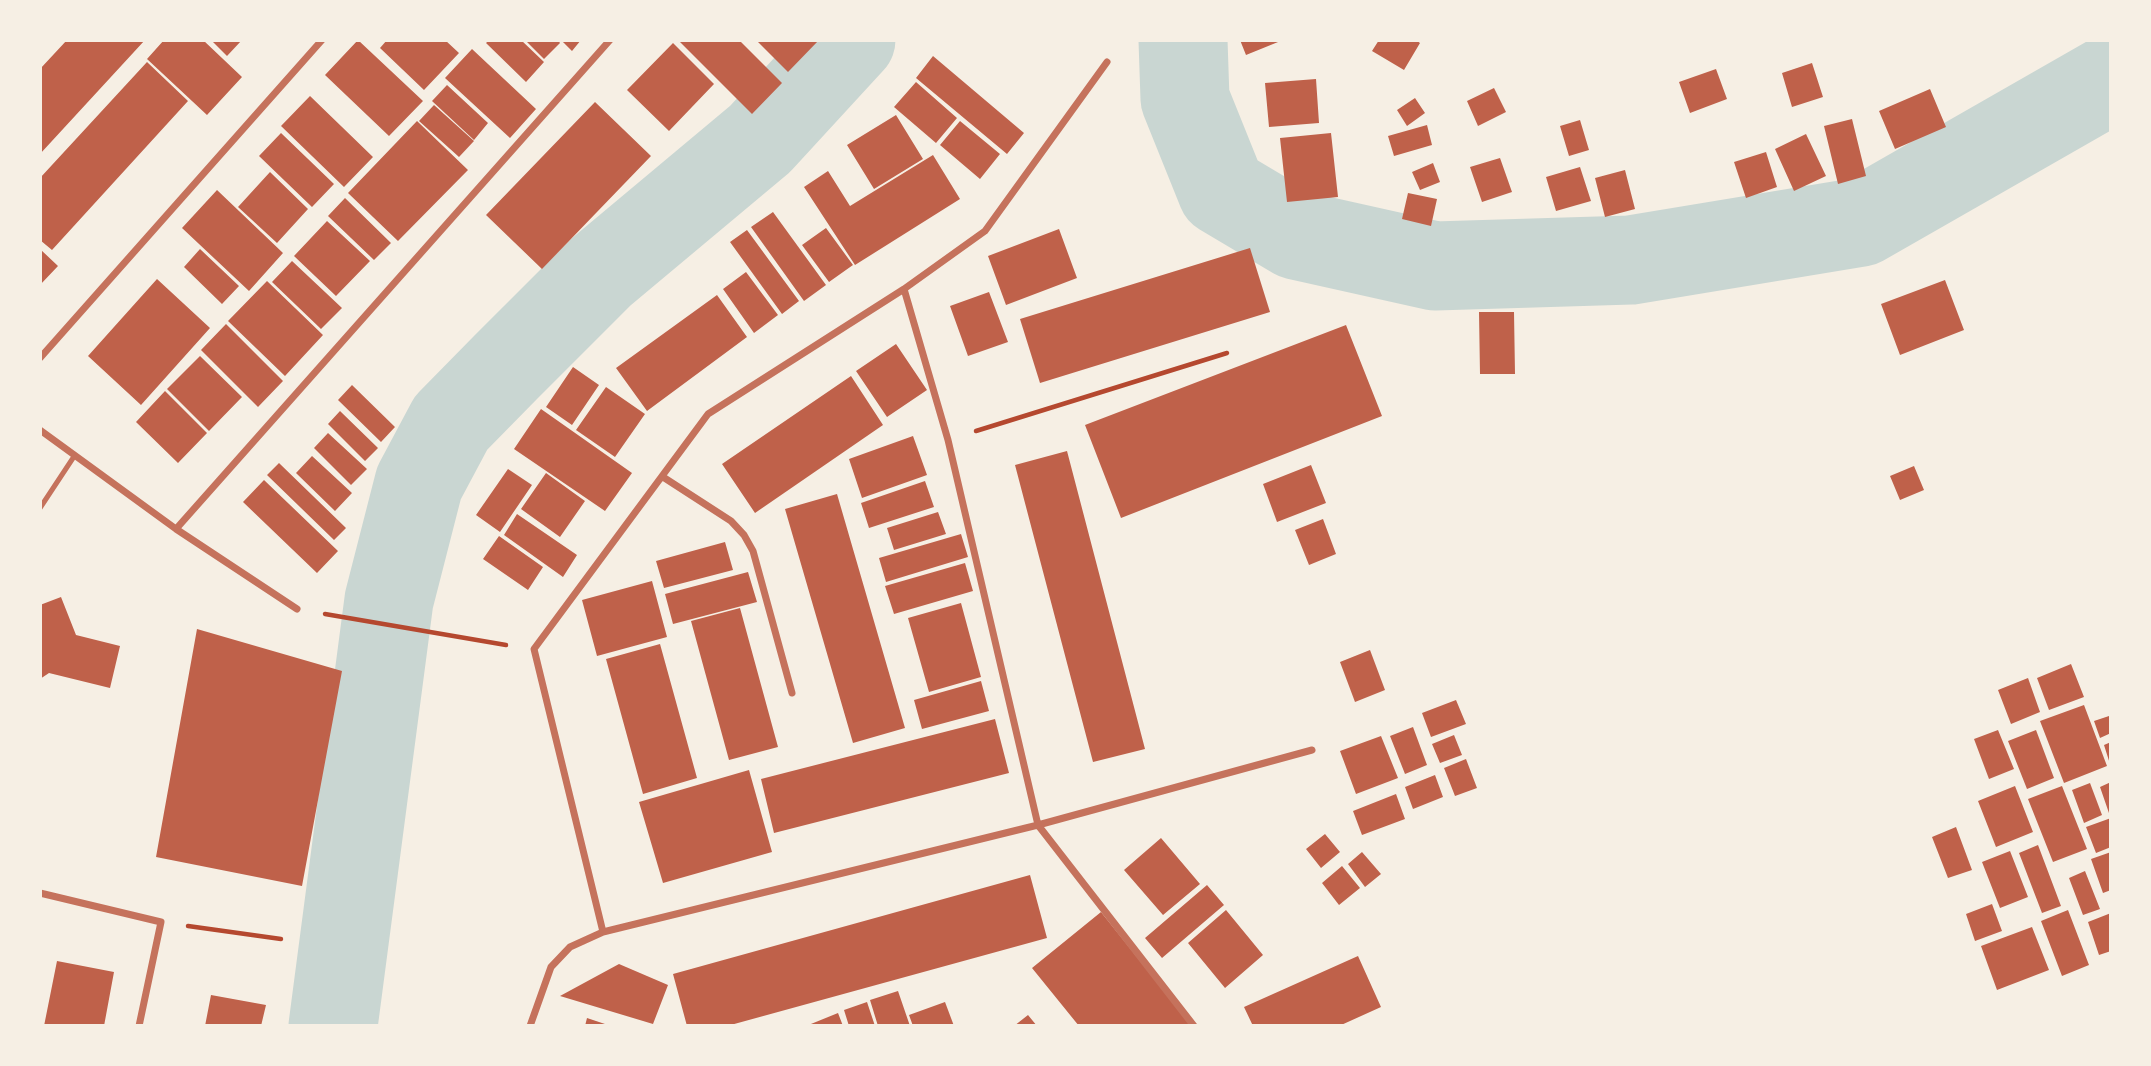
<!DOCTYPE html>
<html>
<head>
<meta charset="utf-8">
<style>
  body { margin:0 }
  #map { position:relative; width:2151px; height:1066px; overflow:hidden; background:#f6efe4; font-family:"Roboto Serif",serif }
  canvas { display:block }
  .frame { position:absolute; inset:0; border:42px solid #f6efe4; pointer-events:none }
</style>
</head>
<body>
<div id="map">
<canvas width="2151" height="1066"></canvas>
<div class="frame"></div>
</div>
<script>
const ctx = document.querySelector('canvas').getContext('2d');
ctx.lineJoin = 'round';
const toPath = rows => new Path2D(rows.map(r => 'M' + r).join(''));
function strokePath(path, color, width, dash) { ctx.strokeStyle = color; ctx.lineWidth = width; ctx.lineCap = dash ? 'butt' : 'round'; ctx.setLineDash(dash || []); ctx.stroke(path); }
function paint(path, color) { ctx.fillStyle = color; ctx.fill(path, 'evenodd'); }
strokePath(toPath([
  [1183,40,1185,99,1222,191,1296,235,1435,266,1631,260,1861,222,2111,79],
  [333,1026,389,600,419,483,451,423,505,368,601,272,760,139,851,40]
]), '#c9d6d2', 89);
paint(toPath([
  [67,40,145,40,40,154,40,69],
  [164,40,203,40,242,77,207,115,147,59],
  [211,40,242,40,227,56],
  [358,40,423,101,389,136,325,75],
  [387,40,445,40,459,53,424,90,380,48],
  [489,40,521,40,544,62,526,82,486,43],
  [525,40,558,40,560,43,544,59],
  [561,40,581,40,572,51],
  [678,40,739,40,782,83,752,114],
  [756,40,819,40,788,72],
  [1240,40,1283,40,1246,55],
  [1379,40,1416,40,1420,43,1404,70,1372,51],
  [673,43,714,84,669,131,627,90],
  [472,49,536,109,510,138,445,78],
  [933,56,1024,133,1007,154,916,78],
  [147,62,188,101,52,250,40,240,40,178],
  [1812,63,1823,97,1792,107,1782,73],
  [1716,69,1727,99,1690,113,1679,82],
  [1316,79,1319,123,1269,127,1265,83],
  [916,82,957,118,936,143,894,107],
  [447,85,488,123,474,140,432,101],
  [1494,88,1506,112,1478,126,1467,101],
  [1930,89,1946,127,1895,149,1879,111],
  [310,96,373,157,344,187,281,126],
  [1415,98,1425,113,1407,126,1397,110],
  [595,102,651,156,542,269,486,215],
  [434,105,474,141,459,157,419,121],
  [896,115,923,159,874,189,847,145],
  [1852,119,1866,176,1838,184,1824,126],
  [1580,120,1589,150,1569,156,1560,126],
  [417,121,468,170,398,241,348,193],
  [960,121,1000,154,980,179,940,145],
  [1427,125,1432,145,1394,156,1388,136],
  [281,133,334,184,312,207,259,156],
  [1331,133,1338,197,1287,202,1280,138],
  [1806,134,1826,176,1794,191,1775,149],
  [1766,152,1777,187,1746,198,1734,162],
  [933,155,960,199,855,265,804,187,828,171,850,206],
  [1500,158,1512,192,1482,202,1470,167],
  [1433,163,1440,182,1420,190,1412,172],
  [1580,167,1591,201,1556,211,1546,177],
  [1625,170,1635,209,1605,217,1595,178],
  [270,172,308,209,277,243,238,207],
  [217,190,283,253,249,291,182,228],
  [1408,193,1437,199,1431,226,1402,219],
  [345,198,391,243,374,260,328,216],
  [773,212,826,285,804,301,751,227],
  [327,221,370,261,336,296,294,256],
  [826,228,853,265,829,282,802,245],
  [1059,229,1077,278,1006,305,988,256],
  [747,230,799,301,782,314,730,242],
  [1250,248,1270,312,1040,383,1020,319],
  [40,249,58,266,40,285],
  [200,249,239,286,222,304,184,267],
  [292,261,342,308,321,329,272,282],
  [746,272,778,315,754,333,723,289],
  [157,279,210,328,141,405,88,356],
  [1945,280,1964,330,1900,355,1881,304],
  [267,281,323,335,285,376,228,321],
  [989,292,1008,342,968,356,950,306],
  [717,295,747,337,647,411,616,368],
  [1479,312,1514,312,1515,374,1480,374],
  [226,324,283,381,258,407,201,350],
  [1346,325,1382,416,1121,518,1085,425],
  [896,344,927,390,887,417,856,371],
  [200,356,242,397,209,431,167,389],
  [573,367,599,385,572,425,546,407],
  [851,376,883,425,755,513,722,464],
  [352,385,395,427,381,442,338,400],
  [606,387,645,414,615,457,576,430],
  [165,391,207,433,178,463,136,422],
  [541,409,632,473,605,511,514,449],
  [340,411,378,448,365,461,328,424],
  [328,433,367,469,351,485,314,448],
  [913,436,927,475,862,498,849,459],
  [1067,451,1145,749,1093,762,1015,465],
  [312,456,352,493,335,511,296,473],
  [279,463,346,528,334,540,267,475],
  [1311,465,1326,503,1277,522,1263,484],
  [1914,466,1924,490,1900,500,1890,476],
  [508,469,532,485,500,532,476,515],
  [546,473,585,501,560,537,521,509],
  [264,480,338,551,317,573,243,502],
  [925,481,934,507,869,528,861,503],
  [837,494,905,728,853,743,785,509],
  [938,512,946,534,894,550,887,528],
  [517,514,577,555,563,577,504,535],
  [1323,519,1336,554,1309,565,1295,530],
  [961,534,968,557,886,582,879,558],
  [499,536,543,567,528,590,483,559],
  [725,542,733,570,664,588,656,561],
  [965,563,973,591,894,614,885,586],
  [748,572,757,602,673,624,665,594],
  [652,581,667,637,597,656,582,600],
  [61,597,76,635,120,646,110,688,49,673,40,679,40,605],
  [961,603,981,677,929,692,908,618],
  [740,608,778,747,729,760,691,621],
  [197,629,342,671,302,886,156,857],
  [660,644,697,778,643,794,606,659],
  [1370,650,1385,690,1355,702,1340,662],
  [2071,664,2084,697,2049,710,2037,678],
  [2028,678,2040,712,2011,724,1998,690],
  [981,681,989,711,922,729,914,700],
  [1456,700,1466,724,1431,737,1422,713],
  [2084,705,2107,766,2064,783,2040,721],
  [2109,716,2111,733,2100,738,2094,721],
  [995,719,1009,773,774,833,761,779],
  [1413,727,1427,765,1405,774,1390,736],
  [1998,730,2014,769,1989,779,1974,739],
  [2036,730,2054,778,2027,789,2008,741],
  [1454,735,1462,755,1440,763,1432,744],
  [1381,736,1398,778,1356,794,1340,751],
  [2111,742,2111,763,2110,764,2104,745],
  [1466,759,1477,788,1455,796,1444,768],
  [749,770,772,852,663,883,639,802],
  [1435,775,1443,797,1413,809,1405,787],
  [2111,782,2111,816,2110,816,2100,787],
  [2090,783,2102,815,2084,823,2072,790],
  [2015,786,2033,832,1996,847,1978,801],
  [2062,786,2087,849,2053,862,2028,799],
  [1396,794,1405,819,1362,835,1353,811],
  [2111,818,2111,847,2096,853,2086,827],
  [1956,827,1972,870,1948,878,1932,837],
  [1325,834,1340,852,1321,868,1306,849],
  [1161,838,1200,884,1163,915,1124,870],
  [2038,845,2061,906,2042,913,2019,853],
  [2010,851,2028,897,2000,908,1982,862],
  [1362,852,1381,874,1365,887,1348,864],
  [2111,852,2111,890,2103,893,2091,859],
  [1342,866,1360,888,1339,905,1322,883],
  [2085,871,2100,909,2083,915,2069,878],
  [1030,875,1047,938,727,1026,687,1026,673,974],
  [1207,885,1224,905,1162,958,1145,938],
  [1992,904,2002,931,1975,941,1966,914],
  [1226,910,1263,955,1225,988,1188,943],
  [2068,910,2089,965,2062,976,2041,921],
  [1101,912,1192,1026,1079,1026,1032,968],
  [2111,913,2111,951,2099,955,2088,922],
  [2032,927,2049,970,1997,990,1981,946],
  [1358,956,1381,1007,1339,1026,1253,1026,1244,1007],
  [57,961,114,972,104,1026,44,1026],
  [619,964,668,985,653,1024,560,996],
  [898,991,910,1026,878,1026,870,1000],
  [211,995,266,1005,261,1026,205,1026],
  [867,1002,875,1026,849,1026,844,1010],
  [945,1002,954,1026,913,1026,909,1015],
  [838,1013,843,1026,806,1026],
  [1028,1015,1037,1026,1014,1026],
  [587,1018,608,1025,608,1026,585,1026]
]), '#bf614a');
strokePath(toPath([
  [976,431,1227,353],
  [325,614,506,645],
  [188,926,281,939]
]), '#b5482f', 4.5);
strokePath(toPath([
  [40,508,75,455]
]), '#c5725c', 5);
strokePath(toPath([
  [904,289,948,440,1038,825,1194,1026],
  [40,358,322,40],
  [40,430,176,529,297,609],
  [663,477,731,521,744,535,753,551,792,693],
  [176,529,610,40],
  [40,893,161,922,139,1026],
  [603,932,534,649,708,414,904,289,985,231,1107,62],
  [530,1026,551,967,570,947,603,932,1038,825,1312,750]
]), '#c5725c', 7);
</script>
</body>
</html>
